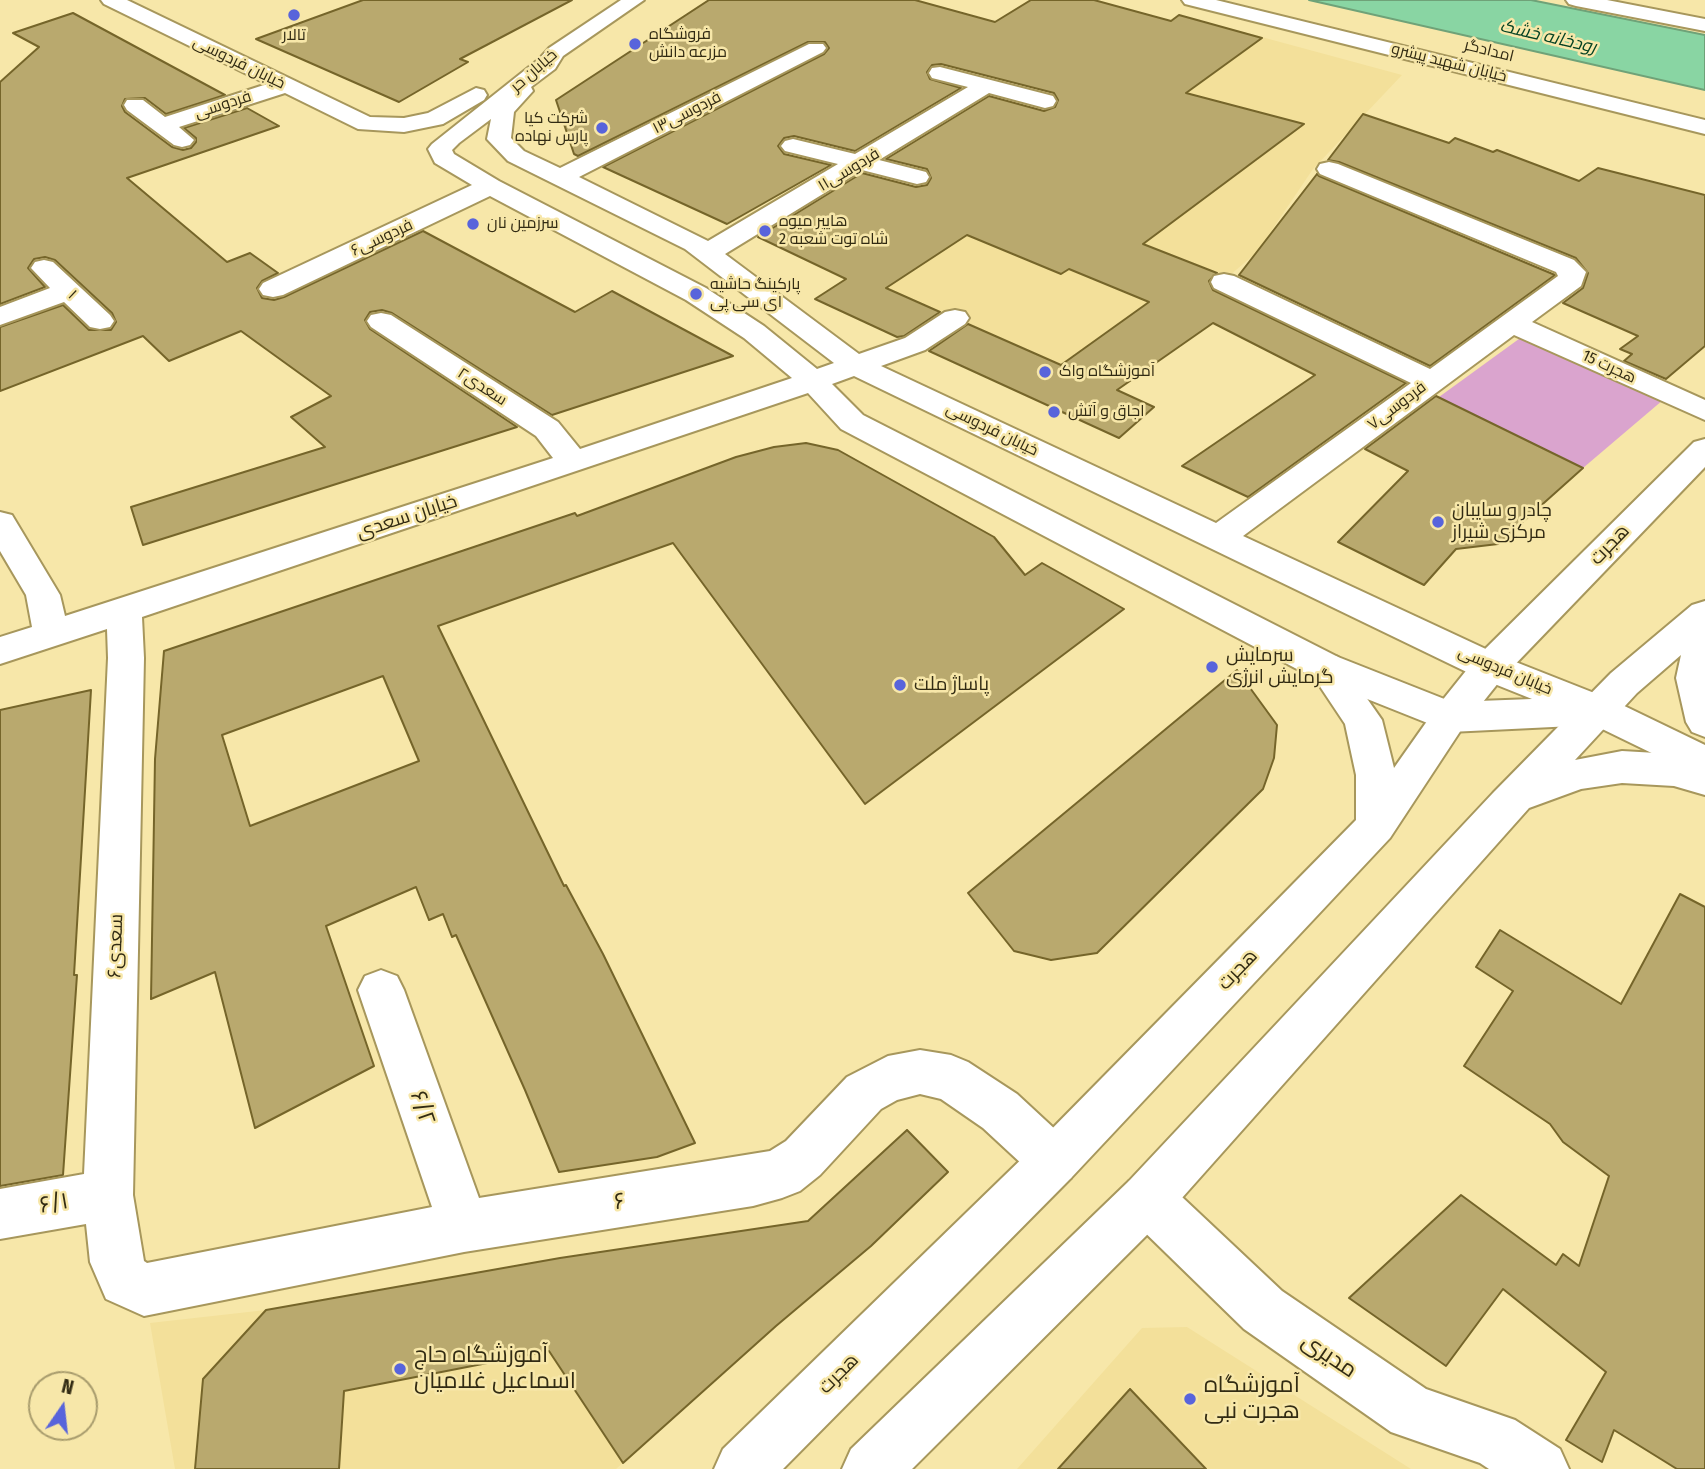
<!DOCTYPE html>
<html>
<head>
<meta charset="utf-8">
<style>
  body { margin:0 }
  #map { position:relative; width:1705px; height:1469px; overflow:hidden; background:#f7e7a9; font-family:"Fira Sans Condensed",sans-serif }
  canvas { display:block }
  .north { position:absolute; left:28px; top:1371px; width:70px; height:70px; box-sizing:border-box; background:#f7e7a9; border:2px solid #a89c6d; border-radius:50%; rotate:14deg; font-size:19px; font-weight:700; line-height:28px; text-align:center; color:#322b13 }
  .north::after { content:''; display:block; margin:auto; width:24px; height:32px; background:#5864db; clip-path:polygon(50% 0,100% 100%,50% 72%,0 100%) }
</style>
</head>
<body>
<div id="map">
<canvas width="1705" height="1469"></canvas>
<div class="north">N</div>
</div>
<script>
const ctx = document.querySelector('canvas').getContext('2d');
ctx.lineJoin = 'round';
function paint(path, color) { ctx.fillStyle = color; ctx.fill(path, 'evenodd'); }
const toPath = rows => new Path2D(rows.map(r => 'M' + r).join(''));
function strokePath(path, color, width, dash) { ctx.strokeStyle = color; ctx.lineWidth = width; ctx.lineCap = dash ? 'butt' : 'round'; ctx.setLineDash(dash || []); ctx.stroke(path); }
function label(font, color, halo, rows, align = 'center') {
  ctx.font = font + ' "Fira Sans Condensed",Cairo,sans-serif'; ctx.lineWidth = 5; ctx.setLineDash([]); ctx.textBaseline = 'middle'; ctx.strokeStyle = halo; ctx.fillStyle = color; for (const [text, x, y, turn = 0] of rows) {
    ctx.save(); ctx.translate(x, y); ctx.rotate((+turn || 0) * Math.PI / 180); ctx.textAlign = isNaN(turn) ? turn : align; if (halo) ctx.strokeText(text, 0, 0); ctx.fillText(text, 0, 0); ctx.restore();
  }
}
paint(toPath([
  [1221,26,1402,75,1313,169,1257,252,1229,276,1085,376,853,274],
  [560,1258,676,1416,616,1469,175,1469,150,1323,266,1310],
  [1187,1327,1411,1469,1017,1469,1142,1328]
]), '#f3e09a');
paint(toPath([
  [1523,336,1663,400,1583,468,1439,397]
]), '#daa4ce');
const water = toPath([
  [1309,0,1531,0,1705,35,1705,90,1309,0]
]);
paint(water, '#89d5a3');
strokePath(water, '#6fa278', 2);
const building = toPath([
  [363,0,572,0,460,59,468,62,399,102,256,39,363,0],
  [709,0,915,0,995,22,1031,0,1094,0,1171,21,1179,15,1262,38,1186,93,1304,124,1143,244,1217,273,1209,281,1213,290,1406,383,1248,497,1182,466,1315,375,1213,323,1117,390,1154,407,1119,438,929,351,968,324,1061,365,1149,302,1069,269,1061,274,967,235,886,288,940,312,904,336,897,337,815,299,846,279,758,237,862,173,916,187,927,185,931,178,927,169,886,159,989,96,1044,111,1055,107,1058,100,1054,93,941,64,932,65,927,72,930,79,961,88,855,151,794,136,784,138,778,146,784,154,831,165,727,224,603,167,824,54,829,48,825,42,808,42,578,156,574,154,556,100,709,0],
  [73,13,225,95,166,114,145,98,125,99,122,106,125,112,172,147,183,150,191,148,196,142,196,138,184,128,247,108,279,126,127,178,227,262,250,253,278,273,262,281,257,288,262,298,274,300,284,297,423,231,575,312,612,291,733,356,552,415,392,313,382,310,370,312,365,320,370,329,517,427,143,545,131,507,325,447,291,417,331,396,241,331,169,361,143,336,0,391,0,327,63,305,89,330,111,330,116,322,112,313,55,260,45,257,34,259,28,268,45,287,0,304,0,82,39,47,13,33,73,13],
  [1363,114,1449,143,1455,138,1493,152,1497,150,1579,181,1598,168,1705,195,1705,346,1666,379,1624,361,1632,354,1620,349,1638,336,1563,303,1583,288,1588,273,1576,258,1339,162,1328,160,1363,114],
  [1317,174,1319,176,1555,275,1430,366,1239,275,1317,174],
  [1436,396,1583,468,1498,544,1456,549,1424,585,1338,542,1408,471,1365,449,1436,396],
  [806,443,838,450,994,537,1025,575,1042,563,1124,609,865,804,673,543,438,626,564,886,566,885,603,954,695,1143,657,1157,559,1172,525,1090,456,935,452,937,443,914,429,920,416,887,326,926,374,1066,255,1128,215,972,151,999,155,759,164,651,575,513,577,516,736,457,774,447,806,443],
  [383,676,419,761,250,826,222,735,383,676],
  [1237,670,1277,725,1274,758,1263,789,1097,953,1051,960,1014,951,968,893,1237,670],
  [91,690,74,975,77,975,63,1175,0,1186,0,710,91,690],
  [1680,894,1705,907,1705,1469,1677,1469,1614,1430,1602,1462,1566,1440,1606,1372,1503,1289,1446,1366,1349,1298,1461,1195,1556,1265,1563,1254,1579,1266,1609,1176,1563,1142,1550,1124,1464,1066,1513,991,1476,967,1500,930,1621,1004,1680,894],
  [907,1130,948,1172,871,1246,776,1326,623,1463,549,1351,344,1391,339,1469,195,1469,203,1379,266,1310,560,1258,808,1221,907,1130],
  [1130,1389,1206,1469,1058,1469,1130,1389]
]);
paint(building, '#b9a96e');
strokePath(building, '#75652a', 2);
const minor = toPath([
  [101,0,127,0,370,117,404,118,428,113,476,88,484,90,487,95,484,100,443,124,404,132,358,129,285,93,179,127,194,140,190,145,182,147,174,145,127,110,124,105,127,100,143,100,165,117,267,84,104,4,101,0],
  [621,0,644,0,563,56,555,69,531,87,533,91,514,112,511,138,524,151,560,168,809,44,823,44,826,48,823,52,579,177,708,241,838,164,785,151,781,146,785,141,793,139,855,154,968,87,932,78,929,73,932,68,940,67,1053,96,1056,101,1053,106,1045,108,989,93,879,160,926,172,929,177,926,182,917,184,862,170,725,254,859,354,905,338,945,312,955,310,965,312,969,318,965,324,925,350,881,366,1216,523,1411,383,1214,288,1211,282,1214,276,1224,274,1234,276,1430,369,1558,276,1556,272,1320,174,1317,169,1320,164,1329,162,1338,164,1574,260,1586,272,1581,286,1532,322,1705,400,1705,420,1514,335,1243,536,1503,657,1612,700,1705,745,1705,779,1594,725,1450,732,1312,677,841,429,808,393,142,617,144,658,133,1195,144,1261,147,1263,432,1207,358,990,365,976,381,970,397,976,404,990,479,1198,770,1151,786,1141,847,1077,888,1056,920,1050,951,1055,968,1062,1017,1094,1071,1144,1079,1161,1071,1178,1054,1186,1037,1178,983,1128,941,1099,920,1094,897,1100,881,1109,820,1175,800,1191,782,1198,753,1206,464,1252,144,1316,106,1299,90,1262,86,1224,0,1239,0,1189,84,1174,108,658,107,629,0,664,0,637,32,627,26,595,0,551,0,512,12,515,60,595,65,616,553,458,536,436,371,327,367,321,371,315,381,313,391,315,558,422,580,449,792,378,744,338,686,300,490,196,283,295,273,297,263,295,259,289,263,283,472,185,435,163,428,149,432,144,539,59,549,48,621,0],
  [491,119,487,139,508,161,685,249,834,363,817,369,764,326,706,288,499,181,454,154,452,150,459,143,491,119],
  [854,376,1477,677,1532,699,1452,702,1338,657,863,415,832,384,854,376],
  [44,260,53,262,110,315,114,321,110,327,100,329,90,327,64,302,0,325,0,307,50,288,31,268,35,262,44,260],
  [1147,1174,1165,1181,1282,1291,1426,1389,1515,1420,1560,1449,1569,1469,1489,1469,1480,1463,1391,1432,1244,1329,1129,1217,1122,1199,1129,1181,1147,1174]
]);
const major = toPath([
  [1182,0,1216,0,1705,120,1705,134,1185,4,1182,0],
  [1566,0,1607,0,1705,19,1705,31,1576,6,1569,4,1566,0],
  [1705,439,1705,467,1503,677,1463,727,1390,838,1071,1178,783,1469,714,1469,723,1449,1037,1144,1356,820,1356,775,1345,724,1307,667,1312,657,1325,653,1338,657,1382,720,1394,768,1437,707,1477,657,1694,442,1705,439],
  [1705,601,1705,737,1692,732,1686,722,1676,678,1681,655,1637,693,1575,760,1622,751,1674,754,1705,763,1705,795,1674,786,1622,783,1581,789,1529,808,1165,1217,912,1469,842,1469,851,1449,1129,1181,1493,793,1611,673,1692,605,1705,601]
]);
strokePath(minor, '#a7975c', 4);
strokePath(major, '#a7975c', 4);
paint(minor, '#fff');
paint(major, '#fff');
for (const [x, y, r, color] of [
  [294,15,7,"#5864db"],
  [635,44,7,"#5864db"],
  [602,128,7,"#5864db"],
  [473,224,7,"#5864db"],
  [765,231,7,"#5864db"],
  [696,294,7,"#5864db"],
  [1045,372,7,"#5864db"],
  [1054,412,7,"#5864db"],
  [1438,522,7,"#5864db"],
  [1212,667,7,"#5864db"],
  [900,685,7,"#5864db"],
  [400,1369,7,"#5864db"],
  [1190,1399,7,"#5864db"]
]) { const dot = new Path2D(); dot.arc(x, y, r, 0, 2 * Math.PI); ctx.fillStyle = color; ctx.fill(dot); strokePath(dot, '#f7e7a9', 2.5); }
label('16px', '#322b13', '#f7e7a9', [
  ["فروشگاه",649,35],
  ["مزرعه دانش",649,53],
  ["تالار",294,36,"center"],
  ["شرکت کیا",588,119,"right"],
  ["پارس نهاده",588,137,"right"],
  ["هایپر میوه",779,222],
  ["شاه توت شعبه 2",779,240],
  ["سرزمین نان",487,224],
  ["پارکینگ حاشیه",710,285],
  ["ای سی پی",710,303],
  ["آموزشگاه واک",1059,372],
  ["اجاق و آتش",1068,412]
], 'left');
label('16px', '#322b13', '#f7e7a9', [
  ["امدادگر",1489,51,14],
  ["خیابان فردوسی",239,63,26],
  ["خیابان شهید پیشرو",1449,63,14],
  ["خیابان حر",534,71,-41],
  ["فردوسی",223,105,-18],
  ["فردوسی۱۳",687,113,-27],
  ["فردوسی۱۱",849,170,-31],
  ["فردوسی۶",382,238,-25],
  ["۱",72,295,43],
  ["هجرت 15",1609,367,25],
  ["سعدی۲",482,387,33],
  ["فردوسی۷",1397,406,-37],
  ["خیابان فردوسی",992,430,26],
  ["خیابان فردوسی",1505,671,23]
]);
label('italic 18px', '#044223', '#f7e7a9', [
  ["رودخانه خشک",1548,37,13]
]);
label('19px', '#322b13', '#f7e7a9', [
  ["چادر و سایبان",1452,511],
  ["مرکزی شیراز",1452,533],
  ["سرمایش",1226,656],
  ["گرمایش انرژی",1226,678],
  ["پاساژ ملت",914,685]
], 'left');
label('19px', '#322b13', '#f7e7a9', [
  ["خیابان سعدی",407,517,-18],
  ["هجرت",1610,545,-46],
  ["سعدی۶",116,946,-88],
  ["هجرت",1238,970,-46],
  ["هجرت",839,1374,-45]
]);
label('23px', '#322b13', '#f7e7a9', [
  ["۶/۲",422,1108,71],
  ["۶",620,1202,-9],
  ["۶/۱",54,1204,-10],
  ["مدیری",1329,1356,34]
]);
label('23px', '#322b13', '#f7e7a9', [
  ["آموزشگاه حاج",414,1356],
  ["اسماعیل غلامیان",414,1382],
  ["آموزشگاه",1204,1386],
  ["هجرت نبی",1204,1412]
], 'left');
</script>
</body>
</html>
